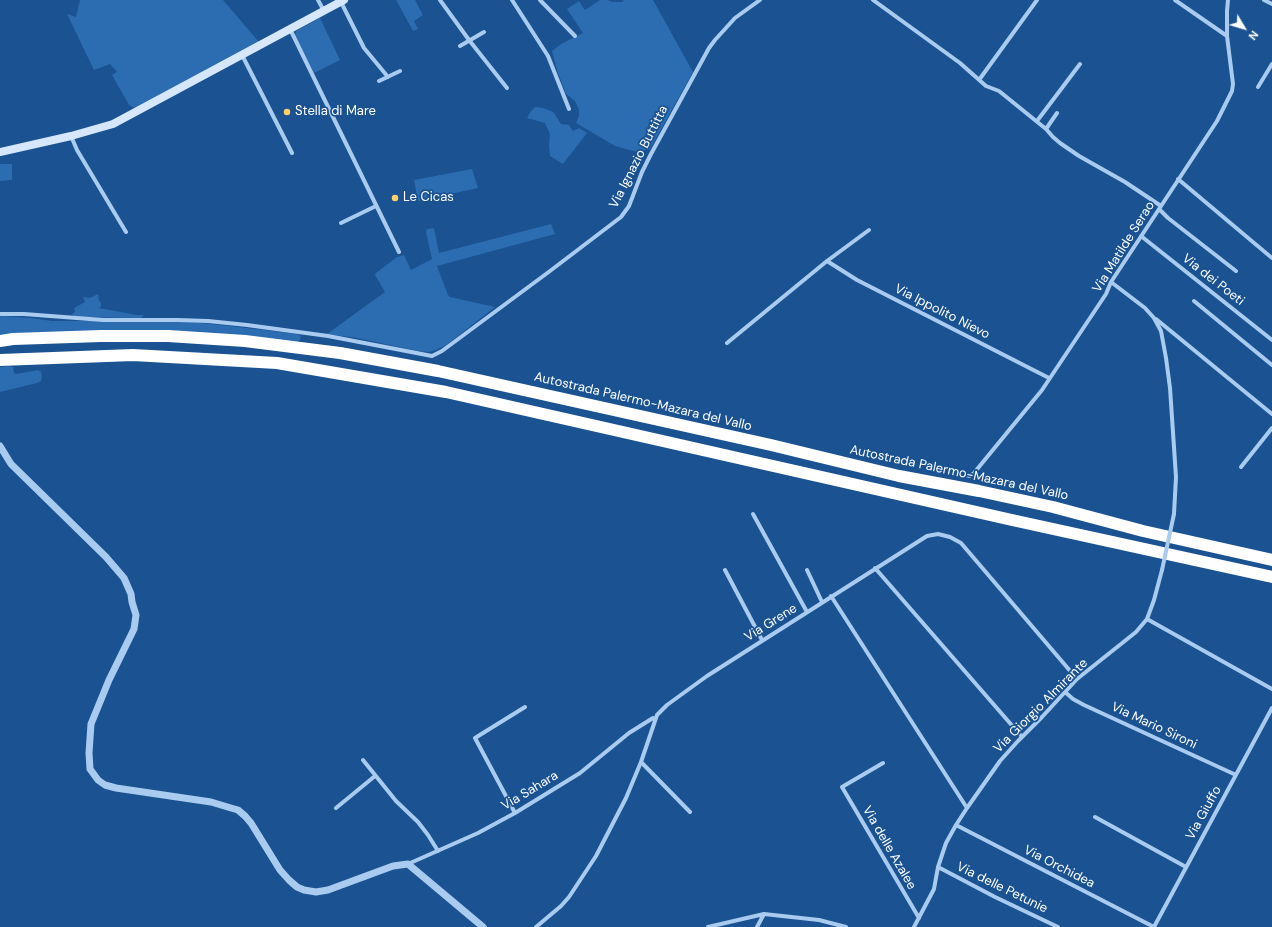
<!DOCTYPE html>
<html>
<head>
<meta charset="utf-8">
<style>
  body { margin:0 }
  #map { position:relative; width:1272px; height:927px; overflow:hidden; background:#1a5292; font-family:"DM Sans",sans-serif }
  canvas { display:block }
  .north { position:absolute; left:1224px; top:8px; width:40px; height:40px; -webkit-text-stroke:3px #1a5292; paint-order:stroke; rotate:128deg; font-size:11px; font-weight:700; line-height:16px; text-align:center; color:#fff }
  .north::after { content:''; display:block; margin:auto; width:14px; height:18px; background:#fff; clip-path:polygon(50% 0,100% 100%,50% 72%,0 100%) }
</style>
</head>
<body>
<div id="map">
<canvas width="1272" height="927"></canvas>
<div class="north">N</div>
</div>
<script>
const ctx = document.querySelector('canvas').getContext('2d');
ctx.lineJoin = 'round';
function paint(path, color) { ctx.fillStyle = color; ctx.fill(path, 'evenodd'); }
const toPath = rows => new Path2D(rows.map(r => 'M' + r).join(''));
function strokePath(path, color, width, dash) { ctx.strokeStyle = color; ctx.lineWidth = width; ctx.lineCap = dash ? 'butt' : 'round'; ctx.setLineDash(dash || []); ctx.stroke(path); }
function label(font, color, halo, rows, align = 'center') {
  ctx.font = font + ' "DM Sans",sans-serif'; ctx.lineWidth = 3.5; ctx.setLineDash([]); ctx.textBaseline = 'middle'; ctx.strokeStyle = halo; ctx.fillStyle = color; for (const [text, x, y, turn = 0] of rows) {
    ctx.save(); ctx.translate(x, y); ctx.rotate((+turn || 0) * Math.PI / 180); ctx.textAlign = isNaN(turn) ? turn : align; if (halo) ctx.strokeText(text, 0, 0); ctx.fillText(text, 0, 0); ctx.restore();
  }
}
paint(toPath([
  [80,0,223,0,259,42,150,101,134,108,129,105,112,75,117,72,110,64,94,70,67,14,76,17],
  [396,0,415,0,423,15,414,21,418,29,413,31],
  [600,0,608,0,612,2,622,2,624,0,653,0,693,72,650,149,637,152,615,146,576,123,579,116,579,110,575,101,566,94,557,70,552,51,561,44,583,33,567,9,579,1,585,10],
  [320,18,340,60,314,73,295,35,296,31],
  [535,107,543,108,551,111,554,113,561,124,569,125,573,131,579,128,587,133,563,164,550,156,549,145,550,134,545,123,527,118,531,111],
  [0,164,12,164,12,180,0,181],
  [472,169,478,188,418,201,414,180],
  [551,224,555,234,437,266,448,295,450,297,495,307,445,346,436,350,429,352,418,351,357,338,327,334,385,292,375,275,376,273,397,257,404,255,411,270,432,259,426,232,427,229,434,228,439,253],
  [98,294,99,301,101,302,101,306,99,308,137,315,144,315,141,318,138,318,79,317,74,316,72,314,75,312,74,308,85,302,83,297,90,298],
  [1,316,31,318,52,321,178,321,211,324,265,330,297,334,301,336,300,340,297,342,0,340,0,317],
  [9,366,13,367,14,373,16,374,38,370,41,372,42,376,41,381,37,383,0,392,0,367]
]), '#2c6cb0');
strokePath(toPath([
  [318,0,324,11],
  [440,0,469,40,507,88],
  [512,0,548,56,569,109],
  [540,0,575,36],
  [873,0,960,63,986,86,999,91,1046,129,1053,137,1060,143,1079,156,1125,182,1161,206],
  [1175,0,1227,36],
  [1264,0,1272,4],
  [341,2,364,48,388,77],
  [290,29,399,252],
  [460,46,484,32],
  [242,55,292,153],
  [979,80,1037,0],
  [379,81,400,71],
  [1258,87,1272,64],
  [1037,121,1080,64],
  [1046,129,1057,113],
  [71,136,77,150,126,232],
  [1178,179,1272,258],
  [1159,209,1168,218,1236,271],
  [341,223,376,206],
  [1141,236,1272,340],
  [827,261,857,280,1049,378],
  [1111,282,1145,308,1154,318,1161,331,1166,358,1170,388,1176,477,1174,514],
  [1194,301,1272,365],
  [0,314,24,314,103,320,178,320,208,321,247,325,328,336,432,356,442,351,550,271,621,217,629,206,642,172,651,154,709,48,715,40,735,18,760,0],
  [1156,319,1272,414],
  [727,343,827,261,869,230],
  [1241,467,1272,428],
  [966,475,970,476,974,473,1042,390,1106,294,1111,282,1217,121,1232,91,1233,84,1227,36,1227,11,1228,0],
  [753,514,807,612],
  [875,568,1022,737],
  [725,570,762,640],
  [807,570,822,602],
  [831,596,967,808],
  [1147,619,1272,689],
  [1065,692,1073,699,1084,705,1236,775],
  [363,760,396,801,418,822,428,835,438,851],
  [641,762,690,812],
  [883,763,842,787,919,918],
  [336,808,375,776],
  [515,813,475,738,525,707],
  [1095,817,1186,867],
  [956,825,1154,927],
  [408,864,478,833,515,813,580,773,629,733,653,718],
  [938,867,995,897,1058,927],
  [536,927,561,906,569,897,596,856,626,798,641,762,657,715,667,705,707,676,927,536,938,534,950,537,961,543,1077,679],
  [708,927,764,914,819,920,846,927],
  [757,927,764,914],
  [914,927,934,889,938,867,946,843,956,825,967,808,1000,761,1018,741,1042,717,1077,679,1136,632,1147,619,1154,600,1162,570],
  [1154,927,1272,708]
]), '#a9cbef', 4);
strokePath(toPath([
  [0,446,11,464,106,557,124,578,131,594,132,602,136,615,134,629,109,680,91,724,89,753,90,769,98,780,105,785,116,788,211,802,231,808,238,810,245,816,251,823,280,870,289,880,297,887,304,890,316,892,328,890,393,866,408,864,483,927]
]), '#a9cbef', 7);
strokePath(toPath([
  [0,152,71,136,113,124,344,0]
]), '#d7e7fb', 8);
strokePath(toPath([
  [0,341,13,339,101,336,168,336,245,341,340,353,438,371,771,445,899,476,979,491,1053,507,1143,531,1272,560],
  [0,360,133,355,277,363,446,392,1012,520,1272,577]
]), '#fff', 12);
strokePath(toPath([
  [1162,570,1174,514]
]), '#a9cbef', 4);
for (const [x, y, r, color] of [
  [287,112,4,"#ffcf67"],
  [395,198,4,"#ffcf67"]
]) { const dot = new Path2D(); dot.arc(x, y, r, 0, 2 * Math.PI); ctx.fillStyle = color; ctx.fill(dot); strokePath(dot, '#1a5292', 1.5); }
label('13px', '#fff', '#1a5292', [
  ["Stella di Mare",295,112],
  ["Le Cicas",403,198]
], 'left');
label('13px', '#fff', '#1a5292', [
  ["Via Ignazio Buttitta",639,157,-63],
  ["Via Matilde Serao",1124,247,-58],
  ["Via dei Poeti",1213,280,38],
  ["Via Ippolito Nievo",942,312,27],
  ["Autostrada Palermo-Mazara del Vallo",643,402,13],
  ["Autostrada Palermo-Mazara del Vallo",959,473,12],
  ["Via Grene",771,623,-32],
  ["Via Giorgio Almirante",1041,706,-45],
  ["Via Mario Sironi",1154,726,25],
  ["Via Sahara",530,791,-31],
  ["Via Giuffo",1204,813,-61],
  ["Via delle Azalee",889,848,60],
  ["Via Orchidea",1059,867,27],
  ["Via delle Petunie",1002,888,26]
]);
</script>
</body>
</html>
